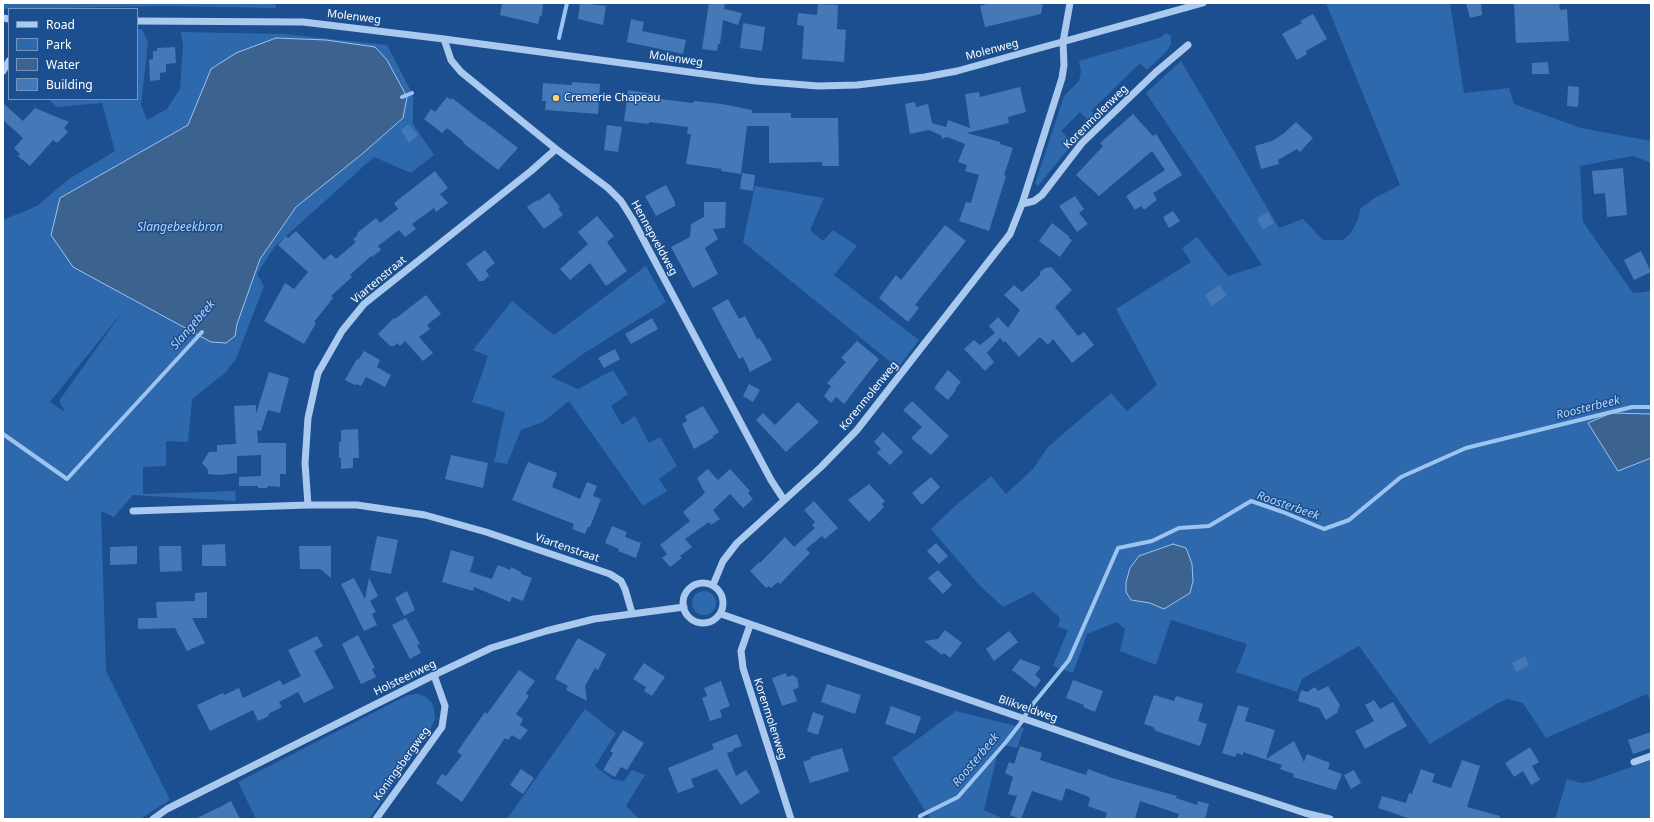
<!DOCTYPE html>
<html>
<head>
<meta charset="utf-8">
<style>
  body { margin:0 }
  #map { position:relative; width:1654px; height:822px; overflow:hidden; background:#1b4f8f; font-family:"Noto Sans",sans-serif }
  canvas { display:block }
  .frame { position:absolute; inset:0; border:4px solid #fff; pointer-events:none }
  .legend { position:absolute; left:8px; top:8px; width:130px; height:92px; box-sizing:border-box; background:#1b4f8f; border:1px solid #7695bc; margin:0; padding:5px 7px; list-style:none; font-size:12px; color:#fff }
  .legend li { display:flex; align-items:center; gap:8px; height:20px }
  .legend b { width:20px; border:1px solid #7695bc }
</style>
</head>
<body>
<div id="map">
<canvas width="1654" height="822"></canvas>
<div class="frame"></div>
<ul class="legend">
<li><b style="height:5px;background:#a9c9ee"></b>Road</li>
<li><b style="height:11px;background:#2e69ad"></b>Park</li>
<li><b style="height:11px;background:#3c6290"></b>Water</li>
<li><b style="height:11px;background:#4478b7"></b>Building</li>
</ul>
</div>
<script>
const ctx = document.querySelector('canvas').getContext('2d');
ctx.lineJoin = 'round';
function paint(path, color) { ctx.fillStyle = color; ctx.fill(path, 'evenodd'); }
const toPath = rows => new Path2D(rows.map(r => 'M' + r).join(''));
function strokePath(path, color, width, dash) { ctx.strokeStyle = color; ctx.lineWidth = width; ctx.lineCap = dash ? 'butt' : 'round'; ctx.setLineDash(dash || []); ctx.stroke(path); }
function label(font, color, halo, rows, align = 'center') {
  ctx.font = font + ' "Noto Sans",sans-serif'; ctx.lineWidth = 3; ctx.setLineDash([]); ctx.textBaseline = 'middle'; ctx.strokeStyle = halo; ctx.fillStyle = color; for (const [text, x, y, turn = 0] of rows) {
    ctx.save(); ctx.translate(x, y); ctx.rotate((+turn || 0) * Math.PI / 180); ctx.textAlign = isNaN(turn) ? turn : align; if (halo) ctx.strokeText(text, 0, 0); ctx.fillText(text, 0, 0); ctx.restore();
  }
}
paint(toPath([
  [3,3,275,3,276,8,163,6,5,9,3,9],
  [1326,3,1450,3,1464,93,1509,88,1514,104,1581,128,1651,141,1651,163,1633,156,1580,166,1583,222,1633,293,1651,291,1651,702,1647,694,1546,738,1523,703,1508,699,1496,704,1430,744,1359,646,1302,679,1297,692,1236,672,1247,644,1171,620,1156,665,1120,651,1125,629,1117,622,1087,634,1073,673,1053,666,1068,630,1058,627,1060,618,1033,592,1003,607,980,586,931,529,955,506,991,476,1006,494,1032,470,1048,447,1111,393,1127,411,1157,385,1116,309,1191,262,1182,248,1197,237,1228,276,1262,265,1146,93,1181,61,1279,228,1303,219,1323,240,1343,240,1350,234,1358,220,1360,209,1373,199,1400,185],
  [1173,544,1186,548,1192,564,1193,581,1190,593,1164,609,1150,603,1131,600,1139,556],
  [137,29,142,29,148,42,141,105,147,120,167,109,180,89,183,46,181,32,284,34,387,45,413,95,413,124,434,155,411,173,374,157,275,246,257,274,264,286,236,359,226,372,192,399,188,442,166,441,166,466,143,467,143,494,235,491,236,501,133,495,114,517,101,511,106,671,170,800,140,819,3,819,3,220,37,206,69,179,115,151,102,103,56,107,49,99,137,99],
  [403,118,362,154,296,207,260,259,237,324,60,198,188,125],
  [123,311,59,401,65,412,50,402],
  [1166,33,1171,36,1171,44,1166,52,1147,70,1140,63,1091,111,1098,119,1093,125,1080,112,1061,131,1073,143,1038,186,1035,184,1064,96,1079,81,1081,71,1079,61,1162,37],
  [755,186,824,198,810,230,823,241,833,230,857,246,834,275,919,340,898,368,743,242],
  [646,266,666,302,586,352,551,377,578,389,613,370,628,394,611,406,622,425,635,416,649,443,660,437,677,466,659,479,667,491,643,506,569,401,543,422,521,430,507,464,494,462,505,412,472,402,488,356,473,350,512,301,554,335],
  '692 603a12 12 0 1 1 24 0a12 12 0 1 1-24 0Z',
  [418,694,426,697,432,703,434,710,435,719,427,736,369,819,256,819,238,782,408,695],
  [585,709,616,733,595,766,612,779,624,781,632,770,645,775,626,806,639,819,507,819],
  [956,711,1024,728,1017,748,1000,744,984,810,1004,819,929,819,929,815,924,809,892,758],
  [1651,760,1651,819,1555,819,1567,779,1581,783,1589,782]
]), '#2e69ad');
const water = toPath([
  [276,38,326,40,375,47,387,60,407,97,403,118,362,154,296,207,260,259,237,324,235,336,226,343,211,342,73,267,51,235,60,198,188,125,211,69,236,53,276,38],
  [1611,413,1651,414,1651,458,1618,471,1588,423,1611,413],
  [1173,544,1186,548,1192,564,1193,581,1190,593,1164,609,1150,603,1131,600,1126,592,1126,582,1130,568,1139,556,1173,544]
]);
paint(water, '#3c6290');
strokePath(water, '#9cc4f0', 1);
strokePath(toPath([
  [559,38,567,3],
  [402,97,412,93],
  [3,434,67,479,202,332],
  [1024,717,1033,704,1069,660,1118,548,1152,541,1179,528,1209,526,1251,501,1283,512,1324,529,1349,520,1401,477,1466,448,1632,407,1651,407],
  [920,819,920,816,958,797,1006,742,1023,720]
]), '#9cc4f0', 4);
paint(toPath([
  [502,3,543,3,542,16,540,16,538,24,500,15],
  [580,3,606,6,603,25,578,19],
  [709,3,725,3,724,9,742,13,738,25,723,20,720,44,718,44,717,51,702,49],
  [990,3,1043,3,1041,14,985,27,980,6],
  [1466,3,1481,3,1482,15,1470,18],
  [1514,3,1559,3,1560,10,1567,9,1569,41,1516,43],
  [818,4,838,5,837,29,846,30,844,62,802,59,804,26,797,25,798,13,817,15],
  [1313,14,1327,39,1306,51,1307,54,1297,60,1282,34,1302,23,1300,21],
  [631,19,644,22,642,31,686,40,683,54,627,42],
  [743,23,765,27,762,51,740,48],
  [175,47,176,63,166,64,166,72,160,73,160,80,150,81,149,60,153,59,153,51,157,51,157,48],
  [1548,62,1549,74,1532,74,1532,63],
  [572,82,600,84,598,114,545,110,546,101,542,101,543,83,572,85],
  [1568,86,1579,87,1578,107,1567,106],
  [1020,87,1026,112,1008,117,1009,123,967,133,1000,142,1000,144,1013,148,1004,175,1006,176,989,231,959,221,966,202,971,203,979,175,965,171,967,165,958,162,965,144,947,137,941,139,942,136,929,130,910,134,905,104,915,102,916,107,928,104,932,123,946,127,948,120,970,128,965,94,979,92,980,97],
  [628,90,653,94,652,98,693,103,694,101,722,104,752,110,752,113,791,113,791,118,838,118,839,166,822,166,822,162,769,163,769,126,747,126,741,174,721,171,722,169,686,164,691,134,687,134,688,127,649,122,649,124,624,121],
  [447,97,451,100,452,98,483,122,483,121,518,148,498,170,463,143,464,142,447,128,442,133,424,119,431,109,435,112],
  [3,103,23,121,35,108,69,122,64,128,68,132,57,143,53,140,30,166,18,156,20,154,14,148,23,138,3,120],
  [1133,114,1153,136,1156,134,1182,175,1153,193,1157,200,1144,210,1141,206,1135,210,1126,196,1165,170,1152,151,1099,196,1076,175,1103,146,1100,143],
  [1296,122,1313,138,1300,152,1297,149,1278,160,1279,164,1261,169,1255,146,1272,141,1283,134],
  [409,124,418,135,409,143,401,130],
  [607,125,622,127,618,152,604,150],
  [1623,168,1627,215,1607,217,1605,193,1594,194,1592,171],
  [435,171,448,188,440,194,448,203,436,212,434,208,412,224,416,229,405,237,399,230,378,246,381,250,372,257,371,256,350,275,352,277,331,296,333,298,314,322,316,323,304,344,264,321,285,283,294,289,308,272,278,245,286,236,288,238,296,231,324,260,331,254,336,259,356,242,353,239,358,235,357,233,376,218,380,223,398,209,394,203],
  [742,173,755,175,753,191,740,189],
  [666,185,675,202,675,206,656,216,645,196],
  [549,193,560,207,558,208,563,215,544,229,527,207,537,200,538,201],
  [1075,196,1084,209,1079,213,1088,224,1077,232,1059,206],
  [704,202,726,202,725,228,713,229,718,239,705,248,718,274,693,288,671,247,690,237,691,224,704,217],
  [1173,211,1180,221,1169,228,1163,217],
  [1268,212,1274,223,1263,230,1257,218],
  [597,216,614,236,607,242,627,271,606,286,590,263,570,280,560,269,588,244,578,232],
  [1052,223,1070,237,1068,238,1072,240,1060,257,1039,241],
  [945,225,966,241,915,305,919,308,908,322,879,298,896,275,901,280],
  [485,250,495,263,486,270,489,276,483,281,479,281,466,264],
  [1641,251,1651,272,1634,280,1624,260],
  [1051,267,1072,290,1055,307,1078,336,1084,332,1094,345,1072,363,1053,339,1048,345,1040,337,1019,357,1005,341,1004,343,1000,338,987,353,994,362,985,371,964,349,974,340,980,345,995,333,989,326,998,317,1008,328,1020,310,1004,295,1014,285,1022,292,1040,275,1040,272,1045,268],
  [1219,285,1227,295,1212,306,1205,295],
  [426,295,441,314,427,325,430,329,419,337,433,353,423,361,405,341,400,346,397,343,394,346,390,346,378,334,394,318,395,319],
  [728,299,739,319,745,316,757,339,759,338,764,345,772,360,750,372,743,357,739,359,712,308],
  [652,318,658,329,631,344,625,334],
  [857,341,879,359,844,404,836,397,831,403,824,396,831,386,827,383,846,362,841,358],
  [615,349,620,359,604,368,598,358],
  [364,351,380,360,377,367,391,375,385,387,366,377,361,386,356,384,355,385,345,380,357,359,358,360],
  [948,370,961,382,955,389,956,390,948,400,934,388],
  [269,372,289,378,280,413,268,410,261,431,257,430,258,443,286,443,286,474,280,474,280,487,268,486,267,488,258,488,258,486,239,486,239,477,261,476,261,455,237,456,237,473,220,475,208,474,208,470,202,463,209,452,217,452,217,445,236,444,234,406,256,405,256,414],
  [749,384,760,390,753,402,743,396],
  [912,401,949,436,931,455,911,438,922,427,903,410],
  [798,402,819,422,786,452,756,420,763,413,775,425],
  [703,406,719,432,713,436,713,438,694,449,682,424,687,421,685,416],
  [358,429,359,458,353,458,353,468,341,469,341,458,339,458,339,442,341,442,341,430],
  [883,432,903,452,890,465,877,453,881,449,874,442],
  [451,455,488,463,483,488,445,479],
  [528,462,557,473,552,487,580,499,587,482,597,486,593,496,601,499,590,527,588,527,585,534,572,529,574,524,512,500],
  [708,469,718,480,730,469,750,491,748,493,753,499,743,508,730,494,713,510,720,519,711,525,709,522,685,539,692,547,680,556,682,558,670,567,662,558,667,554,660,545,690,521,683,512,705,493,697,478],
  [931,477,940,487,922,505,912,493],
  [869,484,885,501,882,504,884,507,869,522,848,500],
  [814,501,838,528,825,539,822,536,806,549,810,553,780,584,778,582,771,588,769,586,766,588,750,571,759,562,760,563,785,537,794,547,815,528,812,525,815,522,804,510],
  [612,526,627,532,625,537,641,543,636,558,618,551,619,549,605,543],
  [377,536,398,540,391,574,370,570],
  [936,543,948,556,939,564,927,551],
  [225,544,226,566,202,566,202,545],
  [137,546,137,564,110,565,110,547],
  [159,546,181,546,182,571,160,572],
  [299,546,331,546,331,578,320,569,300,569],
  [451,550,474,557,470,572,492,579,498,565,510,570,511,567,521,572,521,574,532,578,523,601,512,597,510,602,474,587,473,591,442,582],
  [938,570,952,585,943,594,928,578],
  [354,578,365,599,369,578,378,596,370,601,376,612,372,614,377,625,364,631,341,584],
  [407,591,415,610,404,616,395,598],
  [207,592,207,618,192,618,205,643,187,651,175,628,138,629,138,618,157,618,156,602,195,601,195,593],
  [406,618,420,644,417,645,421,653,410,659,392,625],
  [945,630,962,643,950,658,944,653,942,655,924,641,938,639],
  [1009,631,1018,642,994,661,986,649],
  [358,635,375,668,372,669,376,677,361,684,342,644],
  [317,636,323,646,314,651,334,688,304,703,298,692,279,702,282,707,268,714,269,716,258,721,253,710,210,731,197,705,223,693,224,695,239,688,243,698,280,680,283,685,301,676,288,650],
  [578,638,606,654,598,670,595,668,585,686,587,701,566,690,568,686,555,679],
  [1525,656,1529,665,1516,672,1512,663],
  [1020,659,1041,667,1035,675,1041,680,1035,688,1012,670],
  [644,663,665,677,652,696,644,691,646,687,633,679],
  [519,670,535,681,526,693,529,696,516,714,523,719,520,725,528,730,520,740,512,735,508,740,505,738,462,802,436,783,442,774,446,776,462,755,457,752,485,712,487,714],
  [786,673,787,677,793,675,797,678,799,687,793,690,797,701,782,706,772,678],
  [1073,680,1103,691,1095,712,1083,707,1084,705,1066,698],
  [721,681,730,706,720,710,722,717,710,721,702,698,707,696,704,688],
  [827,684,861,695,855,714,821,702],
  [1328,686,1340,705,1337,713,1326,720,1319,708,1298,701,1301,690,1307,692,1315,687,1318,691],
  [1154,695,1174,701,1176,696,1203,704,1198,721,1207,724,1200,746,1156,731,1153,727,1144,724],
  [1374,700,1380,709,1393,702,1407,726,1365,749,1355,731,1374,721,1365,705],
  [1238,705,1249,708,1245,721,1275,730,1266,759,1294,741,1304,762,1307,754,1330,763,1328,769,1342,774,1336,790,1293,777,1294,774,1280,769,1282,765,1243,752,1243,755,1237,753,1235,757,1222,753],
  [891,706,921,717,915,734,885,724],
  [813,712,824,716,818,735,807,731],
  [623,730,644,743,627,770,621,767,615,777,603,770,613,753,610,751],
  [1651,732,1651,748,1633,754,1628,740],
  [737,734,742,746,733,749,733,751,727,753,736,776,746,770,760,792,741,805,717,769,691,779,694,787,678,793,668,768,714,749,712,744],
  [1020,746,1042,753,1040,760,1086,775,1088,769,1112,778,1177,796,1176,798,1197,805,1198,801,1209,804,1205,819,1177,819,1179,814,1140,801,1135,819,1105,819,1107,813,1088,806,1090,799,1089,797,1066,788,1062,801,1032,791,1021,819,1010,815,1017,796,1008,794,1013,777,1005,773,1009,762,1014,764],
  [1530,747,1539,762,1532,766,1540,780,1531,785,1523,771,1514,777,1505,763],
  [842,748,849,771,810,783,803,762,811,759,811,757],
  [1462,760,1480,766,1467,807,1500,816,1499,819,1411,819,1378,808,1382,796,1406,803,1409,793,1412,794,1421,769,1435,774,1432,782,1451,788],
  [521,769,534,778,523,794,510,785],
  [1354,770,1361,783,1351,789,1344,775],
  [231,801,240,819,195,819,222,806]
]), '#4478b7');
strokePath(toPath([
  [3,18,9,19],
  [137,21,303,22,444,39,756,81,818,86,857,85,925,77,957,71,1203,3],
  [444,39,451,60,461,72,556,149,608,188,621,201,633,220,771,480,784,500],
  [3,71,9,61],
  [1022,204,1034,201,1042,195,1082,143,1156,72,1188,45],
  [308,505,305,463,308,418,318,373,342,331,364,304,531,171,556,149],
  [133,511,308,505,357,505,425,515,486,532,610,574,621,581,625,589,632,613],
  '683 603a20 20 0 1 1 40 0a20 20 0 1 1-40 0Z',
  [713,585,723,561,737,543,821,467,857,430,1010,234,1022,204,1062,78,1064,65,1063,42,1070,3],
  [721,614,1129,755,1305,813,1330,819],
  [750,625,741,651,743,668,791,819],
  [1634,762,1651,756],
  [153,819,167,809,434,675,491,648,546,631,594,619,684,607],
  [376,819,442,727,445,706,434,675]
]), '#a9c9ee', 7);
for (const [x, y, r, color] of [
  [556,98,4,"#ffd166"]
]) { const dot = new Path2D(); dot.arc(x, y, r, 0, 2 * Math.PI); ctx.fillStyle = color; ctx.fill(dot); strokePath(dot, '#1b4f8f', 1.5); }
label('11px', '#fff', '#1b4f8f', [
  ["Molenweg",354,17,7],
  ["Molenweg",992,50,-15],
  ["Molenweg",676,59,8],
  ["Korenmolenweg",1096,117,-45],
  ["Hennepveldweg",654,238,61],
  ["Viartenstraat",379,280,-40],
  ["Korenmolenweg",869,396,-51],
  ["Viartenstraat",567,548,19],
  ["Holsteenweg",405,678,-26],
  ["Blikveldweg",1028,709,19],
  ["Korenmolenweg",770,719,72],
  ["Koningsbergweg",402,764,-54]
]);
label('11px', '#fff', '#1b4f8f', [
  ["Cremerie Chapeau",564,98]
], 'left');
label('italic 12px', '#b5d3f5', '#1b4f8f', [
  ["Slangebeekbron",180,228],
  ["Slangebeek",193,325,-49],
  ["Roosterbeek",1588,408,-14],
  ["Roosterbeek",1288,506,19],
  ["Roosterbeek",976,760,-50]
]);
</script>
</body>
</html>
